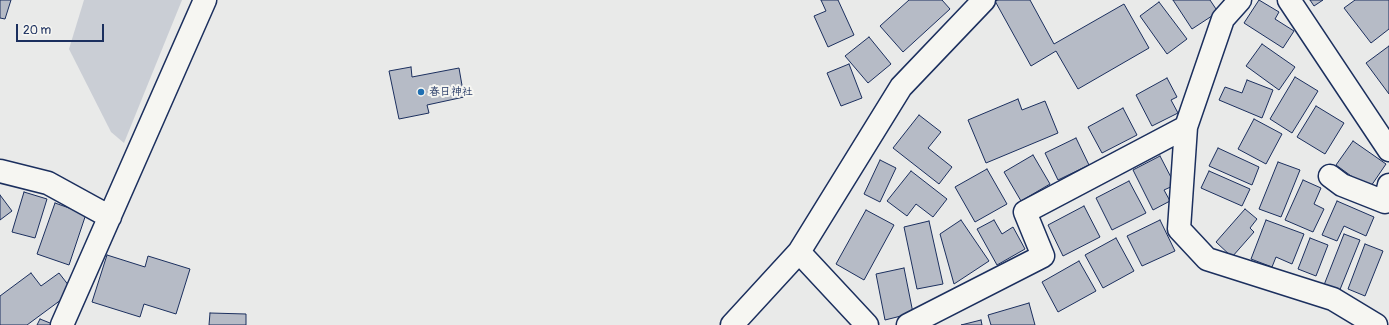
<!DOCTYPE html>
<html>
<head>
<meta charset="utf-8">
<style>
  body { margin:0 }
  #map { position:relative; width:1389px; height:325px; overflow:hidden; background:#e9eae9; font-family:Pangolin,sans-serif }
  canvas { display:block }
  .scale { position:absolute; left:16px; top:24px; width:88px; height:18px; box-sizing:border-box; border:2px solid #1b2f5e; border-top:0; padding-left:5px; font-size:12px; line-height:14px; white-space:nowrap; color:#1b2f5e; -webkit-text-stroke:3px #f6f6f2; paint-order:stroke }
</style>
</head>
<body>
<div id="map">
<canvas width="1389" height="325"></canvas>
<div class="scale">20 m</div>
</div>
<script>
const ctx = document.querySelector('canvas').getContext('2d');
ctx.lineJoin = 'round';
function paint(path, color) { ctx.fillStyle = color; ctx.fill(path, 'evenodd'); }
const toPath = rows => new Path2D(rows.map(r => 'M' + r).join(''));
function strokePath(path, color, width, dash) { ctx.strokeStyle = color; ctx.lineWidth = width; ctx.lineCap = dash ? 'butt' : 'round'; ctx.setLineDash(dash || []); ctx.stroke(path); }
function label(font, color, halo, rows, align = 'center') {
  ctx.font = font + ' Pangolin,"Klee One",sans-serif'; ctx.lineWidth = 4; ctx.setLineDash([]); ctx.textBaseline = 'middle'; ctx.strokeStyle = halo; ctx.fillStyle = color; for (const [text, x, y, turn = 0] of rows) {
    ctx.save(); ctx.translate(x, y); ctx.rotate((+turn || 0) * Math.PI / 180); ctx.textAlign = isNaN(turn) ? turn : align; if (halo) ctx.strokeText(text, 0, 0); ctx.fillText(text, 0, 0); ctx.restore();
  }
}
paint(toPath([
  [84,0,182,0,124,143,111,132,69,49]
]), '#caced5');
const building = toPath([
  [0,0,11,0,5,19,0,18,0,0],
  [821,0,838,0,854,35,828,47,814,16,826,11,821,0],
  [909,0,942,0,950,9,903,52,880,26,909,0],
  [998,0,1030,0,1054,44,1124,4,1149,48,1078,89,1056,51,1031,66,995,1,998,0],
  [1173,0,1210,0,1218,12,1192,29,1173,0],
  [1259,0,1279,12,1275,19,1294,31,1283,48,1244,23,1259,0],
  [1310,0,1323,0,1314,6,1310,0],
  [1355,0,1389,0,1389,29,1371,43,1344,8,1355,0],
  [1159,2,1187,39,1167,54,1140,16,1159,2],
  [869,37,891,64,868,83,845,56,869,37],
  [1262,44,1295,67,1279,90,1246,66,1262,44],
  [1389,46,1389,94,1366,63,1389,46],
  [849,64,862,98,841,106,827,73,849,64],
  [411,67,412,77,459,68,464,97,427,105,429,113,399,119,389,71,411,67],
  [1295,77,1318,91,1292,133,1270,119,1295,77],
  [1167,78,1177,97,1171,100,1178,113,1152,126,1136,95,1167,78],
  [1247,80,1273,90,1262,118,1219,100,1225,87,1242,93,1247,80],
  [1018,99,1022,110,1045,101,1058,133,986,163,968,120,1018,99],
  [1316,106,1344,123,1325,154,1297,137,1316,106],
  [1123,108,1137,135,1102,153,1088,127,1123,108],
  [919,115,941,132,928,148,952,167,939,184,893,148,919,115],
  [1254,119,1282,134,1266,164,1238,149,1254,119],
  [1076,138,1089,165,1058,180,1045,153,1076,138],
  [1353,141,1386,164,1369,189,1336,165,1353,141],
  [1218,148,1259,167,1252,185,1209,166,1218,148],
  [1033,155,1050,184,1021,201,1004,172,1033,155],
  [1160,156,1175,185,1164,190,1170,201,1153,210,1133,170,1160,156],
  [880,160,896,168,880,202,864,194,880,160],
  [1278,162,1300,170,1281,217,1259,209,1278,162],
  [987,169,1007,204,975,222,955,187,987,169],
  [911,171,947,199,933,217,916,204,907,216,887,201,911,171],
  [1209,171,1250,189,1242,206,1201,188,1209,171],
  [1303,180,1321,188,1314,204,1324,209,1313,232,1285,220,1303,180],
  [1129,181,1146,213,1112,230,1096,198,1129,181],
  [24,192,47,199,35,238,12,232,24,192],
  [0,195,12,211,0,220,0,195],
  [1337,201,1374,217,1366,236,1344,226,1337,241,1322,235,1337,201],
  [55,203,86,214,69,265,37,254,55,203],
  [1084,206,1100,237,1063,256,1048,225,1084,206],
  [1245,209,1257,219,1250,228,1254,232,1232,257,1216,242,1245,209],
  [866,210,894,225,864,280,836,264,866,210],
  [961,220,989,261,954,284,940,234,961,220],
  [994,220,1002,234,1013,227,1025,249,997,265,977,229,994,220],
  [1160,220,1175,251,1142,266,1127,236,1160,220],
  [1266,220,1304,234,1292,264,1276,257,1272,267,1251,259,1266,220],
  [929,221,943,284,917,289,904,227,929,221],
  [1344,234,1360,240,1339,292,1324,285,1344,234],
  [1116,238,1134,271,1103,288,1085,255,1116,238],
  [1310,238,1328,245,1316,276,1298,269,1310,238],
  [1365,244,1383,251,1365,296,1348,289,1365,244],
  [107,255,145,267,148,256,190,269,176,314,144,304,140,317,92,302,107,255],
  [1079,261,1096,291,1058,312,1042,282,1079,261],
  [904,268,913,313,885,320,876,274,904,268],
  [31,273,41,286,59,273,73,291,27,325,0,325,0,296,31,273],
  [1029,303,1035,325,991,325,988,315,1029,303],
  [210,313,246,314,246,325,209,325,210,313],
  [40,319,55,325,37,325,40,319],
  [981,320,982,325,961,325,981,320]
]);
paint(building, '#b6bbc6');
strokePath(building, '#1b2f5e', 1);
const minor = toPath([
  [1240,0,1223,19,1186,127,1179,229,1207,259,1333,299,1376,325],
  [1289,0,1389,150],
  [0,171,48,183,110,217],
  [1330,176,1342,185,1385,202,1389,185],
  [799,252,867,325],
  [62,325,205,0],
  [732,325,799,252,901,87,984,0],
  [908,325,1043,256,1025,212,1186,127]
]);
strokePath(minor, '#1b2f5e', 25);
strokePath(minor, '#f6f6f2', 22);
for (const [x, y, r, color] of [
  [421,92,4,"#1f6fb2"]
]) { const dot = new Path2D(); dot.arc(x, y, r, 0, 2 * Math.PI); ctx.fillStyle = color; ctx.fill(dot); strokePath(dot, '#f6f6f2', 1.5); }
label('bold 11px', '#1b2f5e', '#f6f6f2', [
  ["春日神社",429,92]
], 'left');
</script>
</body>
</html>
